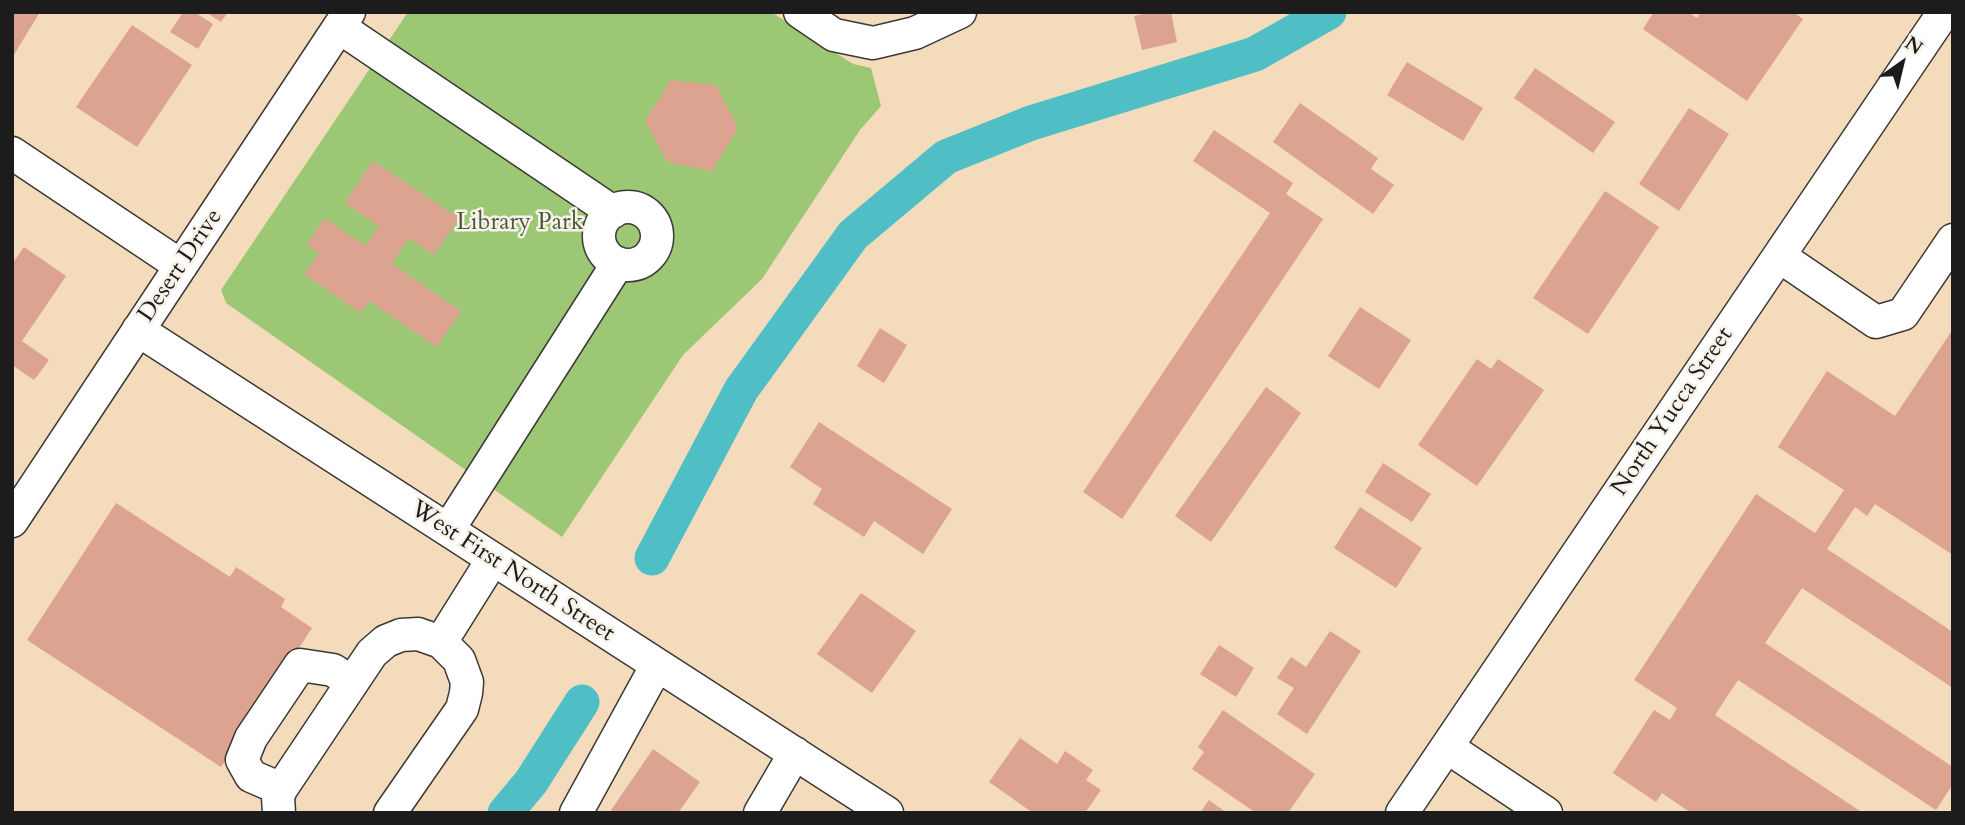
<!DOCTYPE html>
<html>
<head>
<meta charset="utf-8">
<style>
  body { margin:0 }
  #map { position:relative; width:1965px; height:825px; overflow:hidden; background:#f3dbbc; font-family:Cardo,serif }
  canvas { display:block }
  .frame { position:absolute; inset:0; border:14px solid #1c1c1c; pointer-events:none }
  .north { position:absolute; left:1867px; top:28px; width:70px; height:70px; -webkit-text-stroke:5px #f7f3e8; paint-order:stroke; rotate:34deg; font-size:19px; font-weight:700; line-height:28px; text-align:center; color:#1c1c1c }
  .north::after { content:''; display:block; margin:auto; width:24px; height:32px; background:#1c1c1c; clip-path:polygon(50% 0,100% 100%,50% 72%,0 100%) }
</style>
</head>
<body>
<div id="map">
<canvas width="1965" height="825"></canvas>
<div class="frame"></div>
<div class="north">N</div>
</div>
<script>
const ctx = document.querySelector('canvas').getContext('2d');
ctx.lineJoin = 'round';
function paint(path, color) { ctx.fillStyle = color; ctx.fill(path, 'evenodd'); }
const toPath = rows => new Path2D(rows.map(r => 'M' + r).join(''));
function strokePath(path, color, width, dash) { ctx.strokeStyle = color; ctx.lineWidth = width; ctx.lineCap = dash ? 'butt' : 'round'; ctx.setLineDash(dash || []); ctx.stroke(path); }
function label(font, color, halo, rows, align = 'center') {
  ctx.font = font + ' Cardo,serif'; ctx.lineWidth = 5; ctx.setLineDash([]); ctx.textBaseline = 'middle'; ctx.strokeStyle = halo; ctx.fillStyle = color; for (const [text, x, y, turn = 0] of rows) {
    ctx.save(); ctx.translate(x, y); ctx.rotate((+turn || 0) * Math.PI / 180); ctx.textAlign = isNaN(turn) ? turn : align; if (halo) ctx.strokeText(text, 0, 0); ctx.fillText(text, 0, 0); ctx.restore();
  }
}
paint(toPath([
  [408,12,771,12,853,64,871,68,881,106,860,130,762,279,683,355,562,537,226,303,221,290]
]), '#9cc774');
strokePath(toPath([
  [652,558,741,390,853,235,946,157,1031,123,1255,54,1329,12],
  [505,813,531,782,582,702]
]), '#4fbec5', 35);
paint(toPath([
  [12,12,40,12,12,58],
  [183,12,194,12,213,24,198,49,170,32],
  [206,12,228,12,221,22],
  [1153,12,1171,12,1177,42,1142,50,1134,16],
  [1654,12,1688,12,1697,18,1701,12,1793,12,1803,19,1747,101,1643,29],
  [132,25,192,65,137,147,76,107],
  [1407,62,1483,108,1463,141,1387,95],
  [1535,68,1615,122,1593,153,1514,98],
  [671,80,716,85,738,128,712,171,667,162,645,121],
  [1300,103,1378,158,1371,169,1394,185,1373,214,1273,142],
  [1689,108,1729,134,1679,211,1639,184],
  [1214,130,1293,183,1286,194,1323,219,1122,519,1083,492,1270,213,1193,161],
  [373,161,459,218,434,255,409,238,392,264,461,311,437,347,369,301,361,313,304,274,319,253,307,245,324,218,366,246,379,226,345,203],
  [1605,191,1659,227,1588,334,1533,298],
  [24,247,66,276,22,341,49,360,34,380,12,365,12,264],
  [1360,307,1411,340,1379,389,1328,356],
  [880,328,907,345,884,383,857,366],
  [1953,329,1953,555,1875,504,1867,516,1855,507,1827,549,1953,632,1953,688,1802,588,1765,643,1953,767,1953,784,1936,810,1738,680,1715,715,1863,813,1691,813,1662,793,1656,802,1613,773,1654,710,1670,720,1677,708,1634,680,1756,494,1815,533,1844,490,1778,447,1827,371,1895,416],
  [1477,359,1491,369,1498,359,1544,390,1477,486,1418,445],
  [1266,387,1301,413,1211,542,1175,516],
  [819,422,952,509,923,554,874,521,864,537,813,504,822,489,790,467],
  [1383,463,1431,494,1412,522,1365,492],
  [116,503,230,577,236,567,285,599,281,607,312,628,221,767,27,640],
  [1360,507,1422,548,1396,588,1334,548],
  [861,593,916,631,872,693,817,654],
  [1330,631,1361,651,1307,734,1277,714,1294,688,1277,678,1291,657,1306,667],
  [1219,645,1254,668,1236,697,1200,674],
  [1223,710,1315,774,1288,813,1256,813,1192,769,1204,752,1198,747],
  [1020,738,1057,764,1065,751,1093,770,1086,780,1101,790,1085,813,1033,813,989,782],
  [653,749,700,782,678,813,609,813],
  [1209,800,1227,813,1200,813]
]), '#dba390');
const minor = toPath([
  [800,12,834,35,873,43,915,33,960,12],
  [339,27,613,212],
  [12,153,181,266],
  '599 236a29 29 0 1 1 58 0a29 29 0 1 1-58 0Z',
  [1779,256,1876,322,1903,314,1953,240],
  [138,330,887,813],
  [12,521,349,12],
  [448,530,618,263],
  [441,642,493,559],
  [1447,747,1546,813],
  [281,789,251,776,242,760,251,738,300,665,333,670,352,683],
  [279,813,278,797,281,789,372,653,386,641,401,635,418,634,441,642,459,660,467,682,466,693,462,709,390,813],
  [576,813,657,665],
  [760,813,795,753],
  [1402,813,1944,12]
]);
strokePath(minor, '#3c3934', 35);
strokePath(minor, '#fff', 32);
label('24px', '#49583b', '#f7f3e8', [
  ["Library Park",520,223]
]);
label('24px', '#1c1c1c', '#f7f3e8', [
  ["Desert Drive",181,266,-56],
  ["North Yucca Street",1673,412,-56],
  ["West First North Street",512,572,33]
]);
</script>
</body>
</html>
